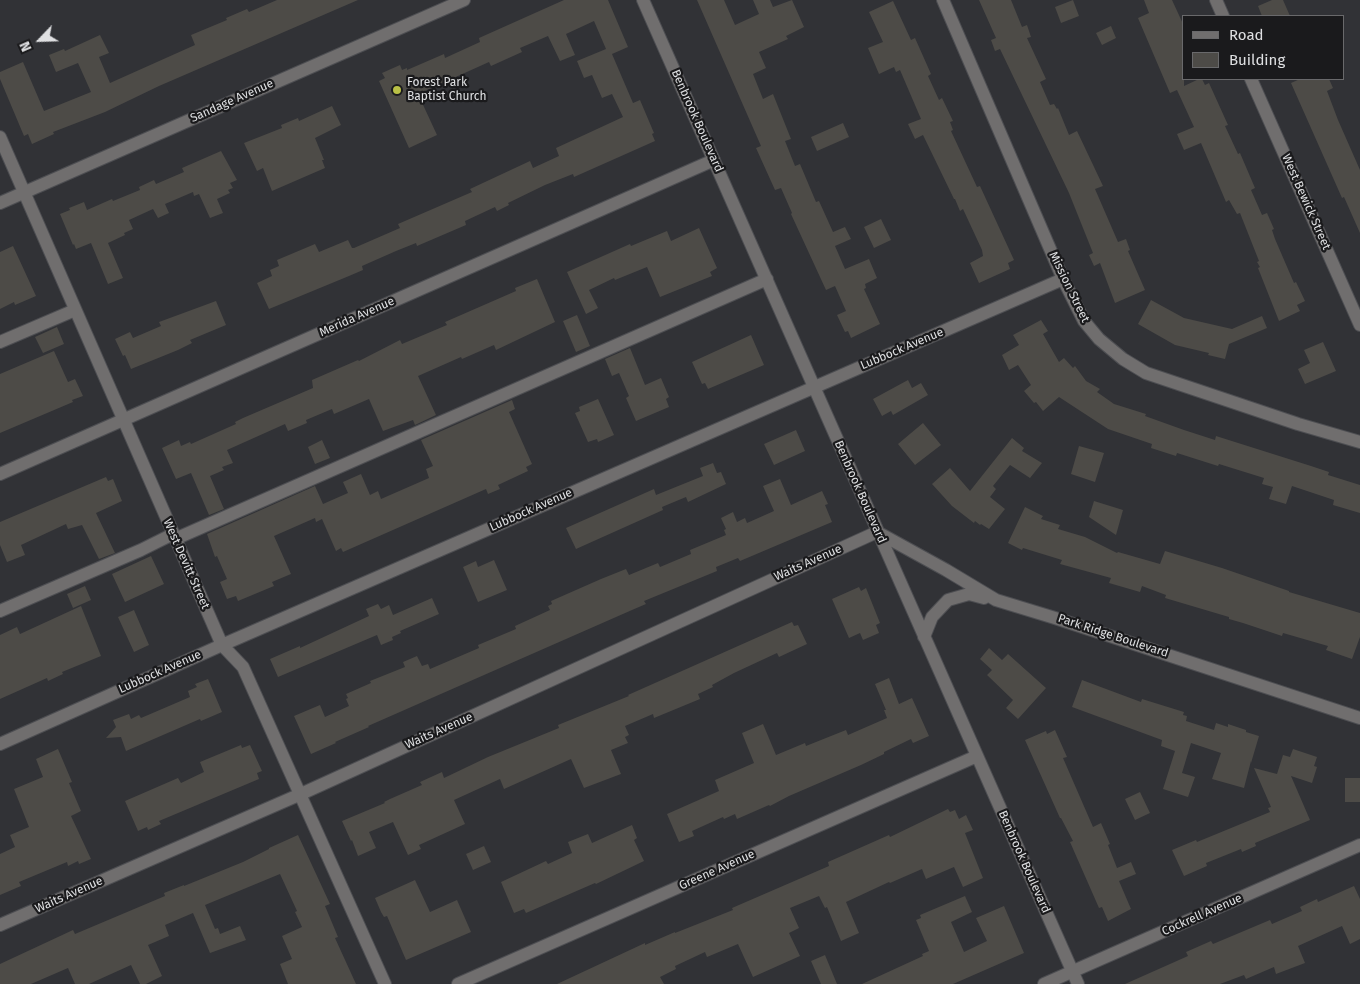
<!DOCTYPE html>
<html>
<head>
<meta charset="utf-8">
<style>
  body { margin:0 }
  #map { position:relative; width:1360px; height:984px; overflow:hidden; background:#313236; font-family:"Fira Sans",sans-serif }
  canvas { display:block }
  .legend { position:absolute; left:1182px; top:15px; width:162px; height:65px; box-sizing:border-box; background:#1a1a1c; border:1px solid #69696b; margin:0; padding:6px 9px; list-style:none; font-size:15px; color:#dfe0e2 }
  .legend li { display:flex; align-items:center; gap:10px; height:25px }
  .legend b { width:25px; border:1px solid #69696b }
  .north { position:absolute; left:15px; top:15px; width:50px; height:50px; -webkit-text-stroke:4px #1a1a1c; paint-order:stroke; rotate:246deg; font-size:14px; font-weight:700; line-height:20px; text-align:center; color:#dfe0e2 }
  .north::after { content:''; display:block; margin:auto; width:18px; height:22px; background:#dfe0e2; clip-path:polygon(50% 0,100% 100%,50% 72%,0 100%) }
</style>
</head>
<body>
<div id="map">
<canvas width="1360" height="984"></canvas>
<ul class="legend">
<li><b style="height:6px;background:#706e6e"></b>Road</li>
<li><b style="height:14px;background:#4d4b47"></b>Building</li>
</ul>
<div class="north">N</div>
</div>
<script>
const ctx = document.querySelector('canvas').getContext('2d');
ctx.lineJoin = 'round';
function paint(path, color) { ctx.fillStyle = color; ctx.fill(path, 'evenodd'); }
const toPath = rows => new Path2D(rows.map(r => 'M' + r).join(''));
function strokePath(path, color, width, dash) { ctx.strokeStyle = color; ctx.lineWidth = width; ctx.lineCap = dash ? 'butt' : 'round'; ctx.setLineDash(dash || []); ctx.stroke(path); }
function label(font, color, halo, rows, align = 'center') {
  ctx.font = font + ' "Fira Sans",sans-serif'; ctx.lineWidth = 4.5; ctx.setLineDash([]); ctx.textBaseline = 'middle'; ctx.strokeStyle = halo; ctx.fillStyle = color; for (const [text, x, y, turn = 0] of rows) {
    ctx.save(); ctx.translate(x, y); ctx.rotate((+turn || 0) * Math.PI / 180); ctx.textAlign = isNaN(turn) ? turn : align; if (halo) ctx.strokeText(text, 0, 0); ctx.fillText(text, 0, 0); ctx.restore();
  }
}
paint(toPath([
  [277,0,358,0,159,86,105,112,53,132,54,134,32,144,28,134,24,136,0,79,0,72,23,62,44,111,91,92,78,63,56,72,49,55,64,49,65,51,100,35,109,53,99,57,110,83,195,45,191,35,227,20,226,18,247,9,249,12],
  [564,0,608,0,628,47,612,54,633,103,640,100,654,133,652,134,655,141,574,177,573,174,545,185,508,203,509,205,497,211,495,207,465,221,466,225,417,246,416,243,396,251,362,266,363,270,349,276,269,309,257,283,272,276,270,270,279,266,277,260,315,244,319,252,348,240,352,248,354,248,400,228,398,224,472,192,470,189,530,161,533,168,559,156,556,148,623,117,612,94,602,98,592,75,584,78,577,61,606,49,594,21,566,34,575,55,560,61,548,36,520,48,522,52,491,66,489,62,418,94,437,135,409,148,379,81,385,78,382,73,400,65,402,70,407,68,407,70,444,54,445,58,480,42,479,38],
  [697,0,724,0,735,25,759,14,753,0,770,0,773,7,792,0,804,27,786,36,788,39,759,52,766,68,753,74,763,99,773,94,791,139,785,141,795,166,800,164,816,202,819,201,833,232,845,227,851,239,835,246,845,269,869,259,877,278,865,284,866,288,864,289,880,324,851,338,848,331,845,332,837,315,846,311,835,286,826,290,791,214,792,213,781,188,775,190,756,148,761,146],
  [979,0,1011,0,1022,27,1027,25,1031,37,1027,38,1046,79,1040,82,1050,105,1054,104,1057,109,1058,108,1069,135,1077,131,1103,186,1095,189,1118,242,1126,239,1130,250,1128,251,1145,290,1115,303,1100,263,1094,266,1089,255,1093,253,1069,193,1000,49,995,51,991,40,996,38],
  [1073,0,1079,16,1061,23,1055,7],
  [1144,0,1172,0,1184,26,1184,86,1199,79,1202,79,1205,85,1209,83,1228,125,1225,126,1238,154,1240,153,1255,188,1251,190,1262,215,1267,213,1274,229,1272,230,1275,239,1294,283,1296,282,1305,301,1297,305,1300,311,1279,321,1258,268,1260,267,1257,262,1259,261,1240,213,1237,214,1229,200,1226,202,1201,143,1184,150,1177,134,1194,127,1177,90,1170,93,1138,18,1149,13],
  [1272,0,1283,0,1290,16,1262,16,1258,6],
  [893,1,911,40,915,38,931,74,928,76,939,100,942,98,953,121,950,122,953,130,951,131,977,187,980,186,1014,260,1008,263,1010,269,979,283,970,263,983,256,982,250,963,209,960,211,955,199,954,199,923,135,915,139,908,124,921,119,900,70,896,72,894,67,879,74,868,48,883,42,869,12],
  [1111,26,1116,38,1102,45,1096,33],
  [1300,79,1329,79,1333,88,1327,91,1338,120,1360,170,1360,233,1344,197,1342,198,1291,83],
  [332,106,341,125,315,138,324,160,322,160,325,168,272,191,263,168,257,171,244,143,282,128,281,125,298,118,299,121],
  [843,123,849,137,817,151,811,137],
  [221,151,237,180,230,183,233,188,228,190,230,193,217,199,223,213,210,218,199,194,194,196,193,192,165,204,169,213,158,218,153,209,129,220,133,229,124,233,125,235,108,243,123,278,108,284,91,243,76,249,74,244,73,245,60,214,70,210,69,208,84,202,87,210,112,199,113,201,140,190,139,187,154,180,156,184,184,172,182,168],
  [881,219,891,240,874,248,864,227],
  [699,228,717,268,710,272,712,276,660,297,647,267,615,280,614,278,589,290,598,308,586,314,567,272,630,244,631,246,667,231,671,241],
  [13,246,36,296,15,305,14,302,0,309,0,252],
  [537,279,555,322,496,350,494,345,462,359,461,357,418,376,436,415,415,425,413,420,383,431,369,399,334,414,332,409,306,420,307,423,288,431,285,424,227,450,233,463,222,467,224,470,210,476,224,509,209,515,191,473,176,479,162,448,179,440,181,446,190,442,191,444,236,424,235,422,243,418,313,388,312,380,358,360,359,361,400,340,402,344,447,325,445,322,516,291,515,288],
  [1151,300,1184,318,1232,329,1262,316,1267,328,1229,344,1225,359,1208,355,1209,353,1175,345,1138,324],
  [216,301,226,325,190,340,192,343,178,350,131,369,125,355,123,356,115,339,130,332,133,338,161,326,159,322],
  [577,315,590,346,576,352,563,321],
  [1041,320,1048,331,1043,334,1059,362,1064,358,1073,368,1075,366,1086,381,1100,389,1097,392,1114,404,1146,414,1145,416,1184,430,1215,440,1216,436,1311,466,1329,472,1328,475,1360,485,1360,513,1333,505,1334,500,1292,486,1286,504,1269,499,1273,487,1262,484,1264,478,1219,464,1218,466,1177,453,1176,456,1151,448,1152,444,1108,429,1059,397,1043,411,1036,402,1034,403,1024,391,1031,385,1018,365,1009,370,1002,355,1019,345,1013,335],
  [57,327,64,344,43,353,35,337],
  [751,335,764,365,708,389,705,383,702,384,692,362],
  [1323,342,1336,371,1305,384,1298,369,1310,363,1304,350],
  [630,348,645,385,661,378,669,397,666,399,669,407,636,421,626,398,629,396,619,373,612,376,605,359],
  [54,351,68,382,75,379,83,396,72,400,73,402,0,433,0,374],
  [908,380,912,388,921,383,928,395,893,415,891,411,882,416,873,399],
  [598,399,614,435,598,442,597,439,588,442,575,413,580,411,579,407],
  [512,400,515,409,509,412,532,464,526,467,528,471,498,485,500,489,488,494,486,489,343,552,341,548,336,551,322,519,316,522,315,518,274,536,291,574,272,582,274,586,238,601,236,596,227,599,220,582,227,579,217,556,215,557,207,534,315,486,323,504,348,493,343,482,361,474,370,495,378,491,381,499,429,478,426,469,433,466,421,440],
  [923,423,941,445,915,465,898,444],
  [796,430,805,451,774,465,764,444],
  [1012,438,1024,448,1022,451,1042,463,1030,478,1010,465,993,486,996,489,990,497,1005,509,989,529,981,524,980,525,975,521,974,523,952,506,932,484,950,468,970,491],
  [322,440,330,458,315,464,308,447],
  [1079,446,1104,453,1095,482,1071,474],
  [713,463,717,473,721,472,726,484,688,502,686,497,662,507,663,510,576,549,566,528,654,489,656,495,703,476,700,468],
  [106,477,108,481,113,479,122,501,96,513,115,553,99,559,82,525,68,529,66,524,21,545,25,555,7,562,0,545,0,522],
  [780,479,791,505,822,491,828,504,825,505,832,522,740,561,738,558,716,567,717,571,644,601,646,604,632,610,368,726,369,727,335,742,336,743,311,754,294,716,320,705,325,717,349,706,346,699,348,698,346,694,371,683,370,681,405,667,403,662,417,656,422,666,428,664,430,669,479,648,478,645,516,629,515,626,550,610,548,606,552,604,551,601,601,579,626,569,629,575,658,563,660,567,691,554,690,550,726,535,724,530,726,529,721,518,733,512,737,522,745,518,747,523,774,511,763,486],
  [1094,501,1123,510,1116,535,1089,517],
  [1025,507,1043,516,1041,519,1060,525,1058,529,1085,537,1117,553,1118,552,1160,564,1165,551,1222,568,1289,591,1289,592,1360,613,1360,637,1352,659,1326,650,1328,646,1283,633,1282,636,1243,623,1229,619,1229,617,1165,598,1166,595,1142,586,1140,592,1109,583,1111,578,1060,564,1062,560,1023,548,1022,550,1008,543],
  [151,556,164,584,125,602,112,574],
  [494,560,507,590,478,602,463,567,476,561,478,567],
  [85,586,91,600,73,608,67,594],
  [859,587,861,591,866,588,880,623,876,625,879,633,863,640,860,633,849,638,832,599],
  [432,598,439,614,400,631,401,633,392,637,393,640,381,645,377,635,278,677,270,659,300,646,300,648,369,616,366,609,378,604,381,609,389,605,393,615],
  [81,606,101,656,62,672,63,674,48,681,47,678,0,699,0,635,17,627,20,634],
  [134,610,149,645,134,652,118,617],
  [792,622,794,626,798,625,807,644,779,657,777,653,734,673,712,685,713,687,698,694,700,699,654,718,653,714,625,726,629,735,625,737,628,743,611,750,621,774,584,788,571,759,504,789,500,779,454,800,465,824,419,845,421,849,408,855,393,822,369,832,376,848,358,856,352,840,351,841,342,821,385,803,384,802,390,799,422,785,420,782,442,772,444,778,488,757,559,728,558,725,629,696,628,695],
  [989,648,1002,660,1008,654,1046,688,1018,719,1006,708,1013,700,987,675,992,670,980,659],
  [889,678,899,704,912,698,929,736,913,743,911,739,884,752,884,754,861,765,789,796,770,806,769,805,737,819,735,814,724,819,723,817,692,831,694,836,679,842,667,814,719,791,715,780,754,763,742,733,763,724,776,755,805,743,806,746,846,730,848,735,887,718,884,710,886,710,875,684],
  [208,679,222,712,201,721,200,719,126,751,121,737,106,738,116,727,113,720,129,714,131,719,139,715,141,718,190,697,188,691,197,687,195,684],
  [1082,680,1141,702,1142,699,1184,712,1183,715,1187,716,1186,721,1214,730,1216,723,1228,727,1228,724,1246,730,1246,732,1259,736,1251,763,1251,761,1244,788,1212,779,1221,753,1191,743,1182,773,1195,777,1188,797,1163,789,1175,751,1161,746,1162,740,1072,707],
  [1055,730,1067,757,1063,758,1093,827,1101,823,1110,844,1108,845,1117,868,1131,862,1136,874,1119,881,1131,909,1108,921,1102,907,1099,908,1070,842,1073,841,1061,818,1060,818,1025,740,1046,731,1047,734],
  [241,745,242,748,250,745,262,771,257,773,259,779,159,821,161,824,148,830,147,827,138,831,125,801,178,778,181,783,204,772,200,762],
  [58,749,72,782,69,783,81,811,71,816,91,859,79,864,78,861,68,866,67,862,19,882,21,886,0,895,0,854,15,847,10,835,29,827,14,789,43,777,36,759],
  [1293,749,1317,757,1314,766,1317,767,1312,783,1291,776,1310,820,1255,843,1256,846,1242,852,1241,849,1206,863,1207,866,1184,876,1172,850,1196,840,1197,842,1270,812,1268,808,1271,807,1254,768,1277,774,1283,755,1290,757],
  [1345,778,1360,778,1360,802,1345,802],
  [1140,792,1150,813,1135,820,1125,799],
  [948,809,950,812,955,810,959,819,966,815,973,830,965,833,983,878,963,887,954,867,926,879,922,869,890,883,889,882,846,902,859,933,841,941,827,907,825,908,819,896,790,908,799,928,789,933,800,956,753,977,738,944,707,957,705,952,675,966,676,969,660,977,664,984,557,984,645,943,645,945,675,932,675,933,733,910,732,908,829,866,828,862,889,835,890,837],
  [632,825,637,838,634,840,644,861,596,884,595,883,526,913,524,909,514,913,501,882,546,861,548,864,572,853,568,842,588,834,592,843],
  [298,835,330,904,325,906,338,937,335,938,356,984,288,984,280,964,292,959,282,936,302,927,295,912,297,911,280,874,205,905,215,929,218,928,220,934,240,926,246,940,210,953,193,913,165,925,169,936,148,945,162,976,146,984,140,984,131,965,89,984,75,984,68,968,31,984,0,984,0,964,73,930,75,934,165,896,164,893,184,885,184,886,243,862,269,849,269,848],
  [484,846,491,862,473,870,466,854],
  [415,880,430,912,457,900,471,932,406,960,387,916,384,917,381,912,375,898],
  [1354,886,1360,899,1360,939,1350,944,1342,926,1298,946,1305,963,1276,974,1274,967,1246,979,1244,975,1220,984,1125,984,1188,956,1186,952,1211,941,1213,944,1270,920,1272,924,1302,911,1300,907,1317,899,1318,902],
  [965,896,972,912,951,922,964,952,987,941,976,918,1004,906,1024,953,953,984,862,984,923,956,922,954,929,951,916,920,921,918,920,915],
  [825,955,837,984,821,984,811,961]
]), '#4d4b47');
const minor = toPath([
  [643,0,1078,984],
  [943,0,1063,279,1084,321,1099,339,1123,359,1146,373,1298,424,1360,442],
  [1216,0,1223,16],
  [1251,79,1360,325],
  [0,137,222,645,243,667,385,984],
  [0,203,464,0],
  [0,342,75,310],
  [0,474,714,160],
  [175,539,767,279],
  [0,611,141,550,173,534],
  [924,637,932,617,948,600,969,594,984,598],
  [0,744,222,645,1063,279],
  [0,925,301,794,877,532,946,570,996,600,1055,618,1360,718],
  [458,984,977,756],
  [1044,984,1360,845]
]);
strokePath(minor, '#4d4e52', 14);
strokePath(minor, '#706e6e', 12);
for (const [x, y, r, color] of [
  [397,90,5,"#b9c046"]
]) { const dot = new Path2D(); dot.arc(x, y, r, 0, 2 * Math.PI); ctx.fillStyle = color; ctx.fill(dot); strokePath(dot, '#1a1a1c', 2); }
label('12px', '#dfe0e2', '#1a1a1c', [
  ["Forest Park",407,83],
  ["Baptist Church",407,97]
], 'left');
label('12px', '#dfe0e2', '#1a1a1c', [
  ["Sandage Avenue",232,101,-24],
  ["Benbrook Boulevard",697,121,66],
  ["West Bewick Street",1306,202,66],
  ["Mission Street",1069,287,64],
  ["Merida Avenue",357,317,-24],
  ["Lubbock Avenue",902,349,-23],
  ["Benbrook Boulevard",860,492,66],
  ["Lubbock Avenue",531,510,-24],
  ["Waits Avenue",808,563,-24],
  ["West Devitt Street",186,564,66],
  ["Park Ridge Boulevard",1113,636,18],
  ["Lubbock Avenue",160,672,-24],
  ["Waits Avenue",439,731,-24],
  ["Benbrook Boulevard",1024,862,66],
  ["Greene Avenue",717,870,-24],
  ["Waits Avenue",69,895,-24],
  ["Cockrell Avenue",1202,915,-24]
]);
</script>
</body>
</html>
